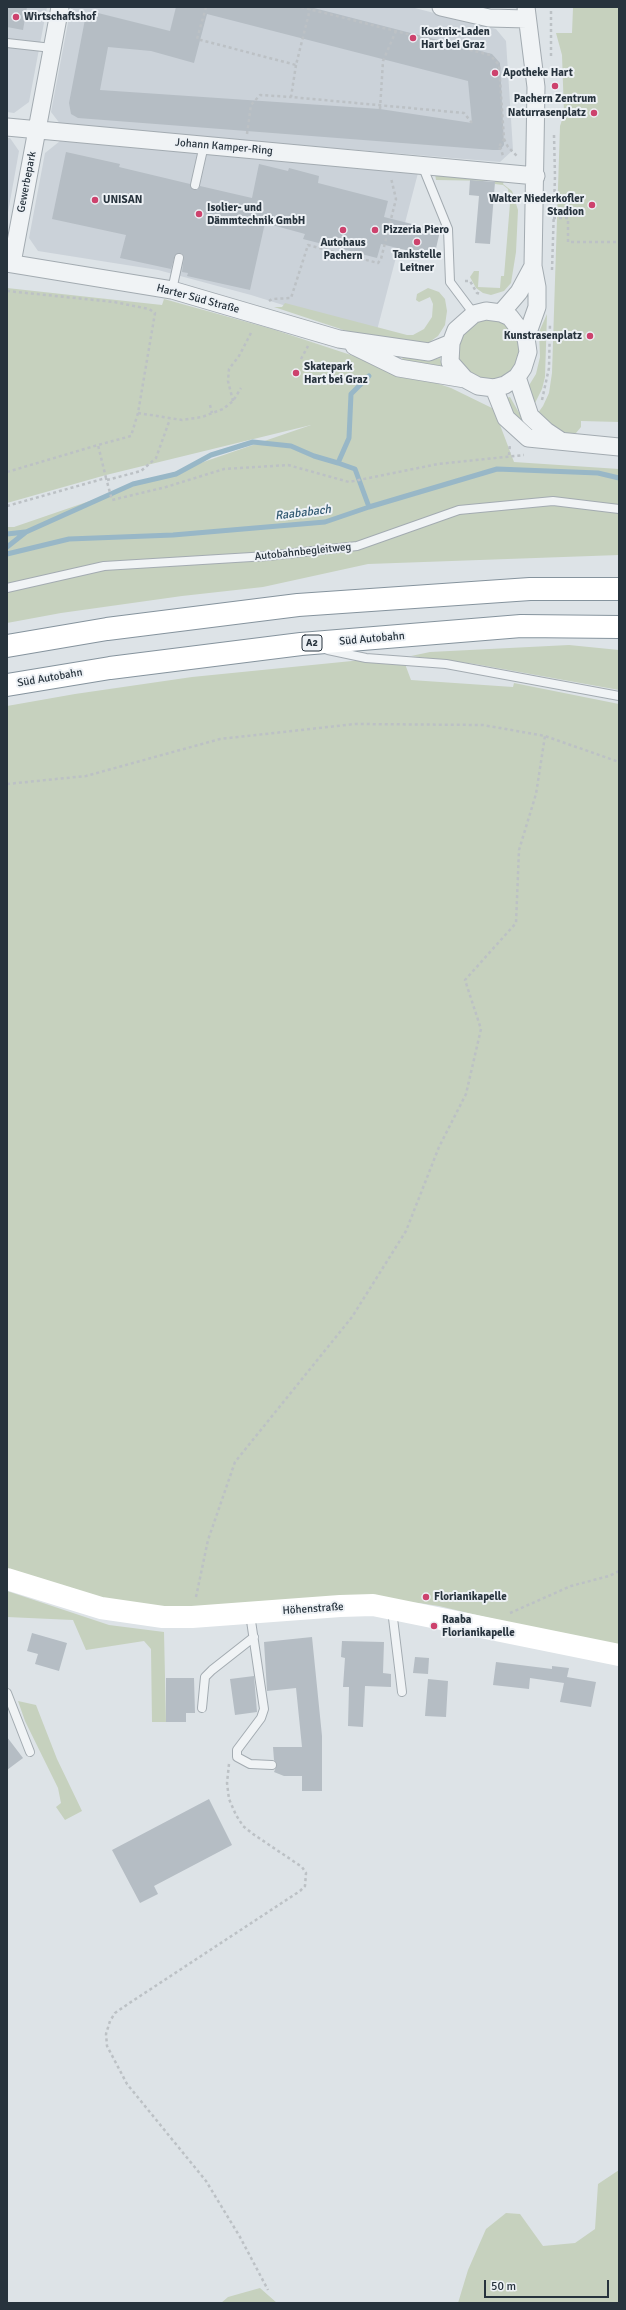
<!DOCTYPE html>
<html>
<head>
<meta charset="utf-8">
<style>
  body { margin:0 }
  #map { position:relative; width:626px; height:2310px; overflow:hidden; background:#dde3e7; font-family:Signika,sans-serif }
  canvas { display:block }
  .frame { position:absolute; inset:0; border:8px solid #27333d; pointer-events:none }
  .scale { position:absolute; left:484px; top:2280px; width:125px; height:18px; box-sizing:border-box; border:2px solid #27333d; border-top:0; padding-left:5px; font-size:12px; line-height:14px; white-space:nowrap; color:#27333d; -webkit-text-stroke:3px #edf1f5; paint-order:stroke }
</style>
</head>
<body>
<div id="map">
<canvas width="626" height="2310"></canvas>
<div class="frame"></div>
<div class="scale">50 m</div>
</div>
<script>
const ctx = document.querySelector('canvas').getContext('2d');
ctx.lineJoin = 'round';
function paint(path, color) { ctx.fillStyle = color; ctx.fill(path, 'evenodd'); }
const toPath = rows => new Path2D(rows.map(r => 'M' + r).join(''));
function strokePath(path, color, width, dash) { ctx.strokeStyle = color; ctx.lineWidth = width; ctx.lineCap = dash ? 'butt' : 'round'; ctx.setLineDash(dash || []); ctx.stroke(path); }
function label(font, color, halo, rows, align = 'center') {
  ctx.font = font + ' Signika,sans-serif'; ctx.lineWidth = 4; ctx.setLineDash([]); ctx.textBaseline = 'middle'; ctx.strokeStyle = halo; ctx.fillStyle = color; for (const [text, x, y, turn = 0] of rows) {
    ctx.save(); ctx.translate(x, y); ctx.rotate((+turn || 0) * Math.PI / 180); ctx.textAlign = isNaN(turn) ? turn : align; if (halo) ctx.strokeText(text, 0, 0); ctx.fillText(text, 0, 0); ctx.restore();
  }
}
paint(toPath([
  [7,7,47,7,29,102,14,113,7,112],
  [71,7,411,7,496,29,506,41,513,150,500,162,61,125,51,112],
  [7,138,10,138,19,151,7,218],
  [60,141,418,173,376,334,251,295,158,270,38,251,29,238,45,153]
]), '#cbd2d9');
paint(toPath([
  [562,7,619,7,619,422,581,421,581,427,576,433,562,433,535,417,543,406,549,393,552,373,560,126,564,114,562,55,556,33,572,33,573,8],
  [435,174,504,181,503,184,512,191,518,210,516,252,511,283,504,291,491,295,483,293,476,288,470,277,474,271,479,271,478,287,500,288,501,276,504,276,507,240,510,203,508,189,503,185,495,184,495,181,436,180],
  [7,288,162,305,164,299,272,329,451,388,494,409,514,462,619,469,619,555,368,564,263,587,182,596,61,613,7,623,7,527,14,527,311,425,106,475,7,503],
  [428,288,439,292,445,299,447,311,445,325,438,336,428,343,418,346,371,339,274,307,282,307,285,303,407,335,413,335,424,329,432,317,433,304,430,297,419,302,416,300,417,294],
  [547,314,545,377,542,389,531,411,528,387,536,374,540,357,539,332],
  '457 350a31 31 0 1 1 62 0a31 31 0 1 1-62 0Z',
  [403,357,428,361,440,358,442,367,401,361],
  [510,397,522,418,519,423,502,399],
  [569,645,619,650,619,690,475,664,411,656,430,652],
  [402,656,411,680,513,687,514,683,619,704,619,1649,439,1606,419,1603,375,1601,165,1616,7,1572,7,706,75,694,192,677],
  [7,1591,109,1625,164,1632,166,1722,152,1722,151,1649,144,1641,86,1650,73,1620,7,1617],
  [18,1701,36,1705,57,1759,82,1811,65,1820,56,1807,61,1803,58,1788,25,1721],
  [619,2170,619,2303,458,2303,468,2270,486,2229,506,2213,520,2214,543,2246,575,2243,595,2229,598,2184],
  [260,2288,277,2303,221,2303,228,2297]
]), '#c6d1be');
strokePath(toPath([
  [369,507,355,469,338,463,349,438,351,394,369,376],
  [7,534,25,532],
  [7,547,26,532,133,484,176,474,211,455,253,442,291,446,314,456,338,463],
  [7,554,69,539,173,535,325,522,369,507,497,469,598,473,619,478]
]), '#98b7c7', 5);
paint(toPath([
  [7,7,27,7,23,30,7,27],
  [176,7,310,7,492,54,500,63,504,145,500,150,493,150,78,118,71,114,69,103,86,14,94,12,170,31],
  [207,14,468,81,472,123,380,109,100,90,108,47,151,51,194,63],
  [66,152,120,164,119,167,190,184,193,190,197,190,200,186,252,198,259,164,288,171,289,168,319,176,318,183,388,201,384,217,440,231,434,257,381,244,377,258,303,239,305,234,265,223,250,290,187,276,188,273,182,272,184,257,181,253,175,255,171,269,120,258,126,235,52,219],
  [470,180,495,182,490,244,475,243,479,196,469,195],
  [32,1633,67,1643,59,1671,35,1664,38,1654,27,1651],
  [312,1637,322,1736,322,1791,302,1791,302,1776,284,1776,274,1772,277,1765,274,1760,273,1747,302,1747,296,1688,267,1691,264,1642],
  [342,1641,384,1642,383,1673,391,1674,391,1687,365,1686,363,1727,348,1726,349,1687,343,1687,345,1658,341,1657],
  [415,1657,429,1658,428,1674,413,1673],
  [496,1662,552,1669,552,1666,569,1668,567,1677,596,1682,591,1707,560,1702,564,1683,530,1678,529,1689,493,1685],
  [254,1676,257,1712,235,1715,230,1679],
  [166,1678,194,1678,195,1713,186,1713,186,1722,166,1722],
  [428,1679,448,1681,446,1717,425,1716],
  [7,1737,23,1758,7,1770],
  [209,1799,232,1845,154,1886,158,1894,140,1903,112,1850]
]), '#b5bdc4');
const lane = toPath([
  [7,43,52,48],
  [422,165,448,229,450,282,474,314],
  [195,185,204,145],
  [172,290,179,258],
  [7,588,104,566,268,556,357,546,459,510,553,501,619,509],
  [328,650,366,658,446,664,619,696],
  [392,1610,402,1692],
  [250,1614,264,1709,261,1718,237,1750,237,1757,250,1764,272,1765],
  [7,1693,30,1752],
  [202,1708,205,1677,212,1670,254,1637]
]);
const street = toPath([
  [441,7,489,18,527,19],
  [7,127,536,176],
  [7,263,172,290,339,339,429,352,451,343],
  [12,263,60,7],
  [501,313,519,292,533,266],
  [526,338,510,317,501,313,486,311,474,314,456,330,451,343,450,362,465,379,478,386,494,388,505,385,517,377,523,368,528,352,526,338,537,307,537,287,533,266,536,87,526,7],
  [354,346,399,368,465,379],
  [517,377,530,416,546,431,561,441],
  [494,388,506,418,528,438,619,447]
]);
const highway = toPath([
  [7,646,107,629,298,605,530,589,619,589],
  [7,685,110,668,301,644,521,626,619,627]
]);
strokePath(lane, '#a3abb1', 10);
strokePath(street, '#a3abb1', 19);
strokePath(highway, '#85939d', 24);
strokePath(toPath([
  [206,7,197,39,296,65,310,9],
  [301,7,490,55,499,65,504,139,498,148,501,149,503,156],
  [551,56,551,7],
  [296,65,291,97,464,113,472,123],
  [380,109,383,61,396,31],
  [247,134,251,105,260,95,291,97],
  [504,139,508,147,518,157],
  [553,218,568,218,568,242,619,242],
  [552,270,555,176,554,135],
  [465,281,470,281,477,293,481,294],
  [7,291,114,302,149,309,155,313,138,413,131,436,98,445],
  [269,301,272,299,291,298,308,245,378,263,381,259,396,199,391,178],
  [301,359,308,346],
  [542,400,549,368,550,323],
  [233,401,228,381,229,369,239,356,252,331],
  [210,405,212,413],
  [138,413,182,420,202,417,223,409,233,401,241,388],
  [509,455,510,444],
  [7,472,98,445,106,478],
  [107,480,141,471,156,458,170,419],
  [7,506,106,478,112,500,166,487,224,469,288,465,349,482,438,464,524,455],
  [7,784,86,776,220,739,355,724,483,725,545,736,619,762],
  [196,1597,208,1540,235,1462,352,1317,406,1231,439,1147,466,1094,481,1029,465,980,516,923,519,850,536,794,545,736],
  [510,1613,571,1586,609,1576,619,1571],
  [229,1764,227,1783,229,1799,236,1815,243,1826,253,1834,302,1867,306,1873,305,1886,300,1891,128,2004,115,2013,110,2021,106,2034,107,2046,127,2084,206,2181,240,2237,268,2290]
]), '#bcc1c5', 2.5, [3, 3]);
strokePath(lane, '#f0f3f5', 8);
strokePath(street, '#f0f3f5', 17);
strokePath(toPath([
  [7,1579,101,1608,163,1617,192,1617,340,1606,373,1605,619,1655]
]), '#fff', 22);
strokePath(highway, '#fff', 22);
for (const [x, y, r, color] of [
  [16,17,4,"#cd426d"],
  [413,38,4,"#cd426d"],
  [495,73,4,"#cd426d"],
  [555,86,4,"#cd426d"],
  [594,113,4,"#cd426d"],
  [95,200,4,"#cd426d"],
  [592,205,4,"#cd426d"],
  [199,214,4,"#cd426d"],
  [343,230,4,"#cd426d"],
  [375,230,4,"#cd426d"],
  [417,242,4,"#cd426d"],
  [590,336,4,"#cd426d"],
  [296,373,4,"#cd426d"],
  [426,1597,4,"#cd426d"],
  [434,1626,4,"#cd426d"]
]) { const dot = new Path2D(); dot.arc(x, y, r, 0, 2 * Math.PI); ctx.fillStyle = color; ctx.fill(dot); strokePath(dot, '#edf1f5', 1.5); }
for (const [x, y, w] of [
  [312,643,20]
]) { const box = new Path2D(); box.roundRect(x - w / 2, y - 8, w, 16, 3); ctx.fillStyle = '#edf1f5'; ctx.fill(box); strokePath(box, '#27333d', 1); }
label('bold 10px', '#27333d', null, [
  ["A2",312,643]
]);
label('bold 11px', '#27333d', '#edf1f5', [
  ["Wirtschaftshof",24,17],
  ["Kostnix-Laden",421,32],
  ["Hart bei Graz",421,45],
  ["Apotheke Hart",503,73],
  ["Pachern Zentrum",555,99,"center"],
  ["Naturrasenplatz",586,113,"right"],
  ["Walter Niederkofler",584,199,"right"],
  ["Stadion",584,212,"right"],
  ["UNISAN",103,200],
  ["Isolier- und",207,208],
  ["Dämmtechnik GmbH",207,221],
  ["Pizzeria Piero",383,230],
  ["Autohaus",343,243,"center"],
  ["Pachern",343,256,"center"],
  ["Tankstelle",417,255,"center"],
  ["Leitner",417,268,"center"],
  ["Kunstrasenplatz",582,336,"right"],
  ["Skatepark",304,367],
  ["Hart bei Graz",304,380],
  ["Florianikapelle",434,1597],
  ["Raaba",442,1620],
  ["Florianikapelle",442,1633]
], 'left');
label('11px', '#27333d', '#edf1f5', [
  ["Johann Kamper-Ring",224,147,5],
  ["Gewerbepark",27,182,-79],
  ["Harter Süd Straße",198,299,15],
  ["Autobahnbegleitweg",303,552,-6],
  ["Süd Autobahn",372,639,-5],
  ["Süd Autobahn",50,678,-10],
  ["Höhenstraße",313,1609,-4]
]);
label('italic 12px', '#315871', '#edf1f5', [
  ["Raababach",303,513,-7]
]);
</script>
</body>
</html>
